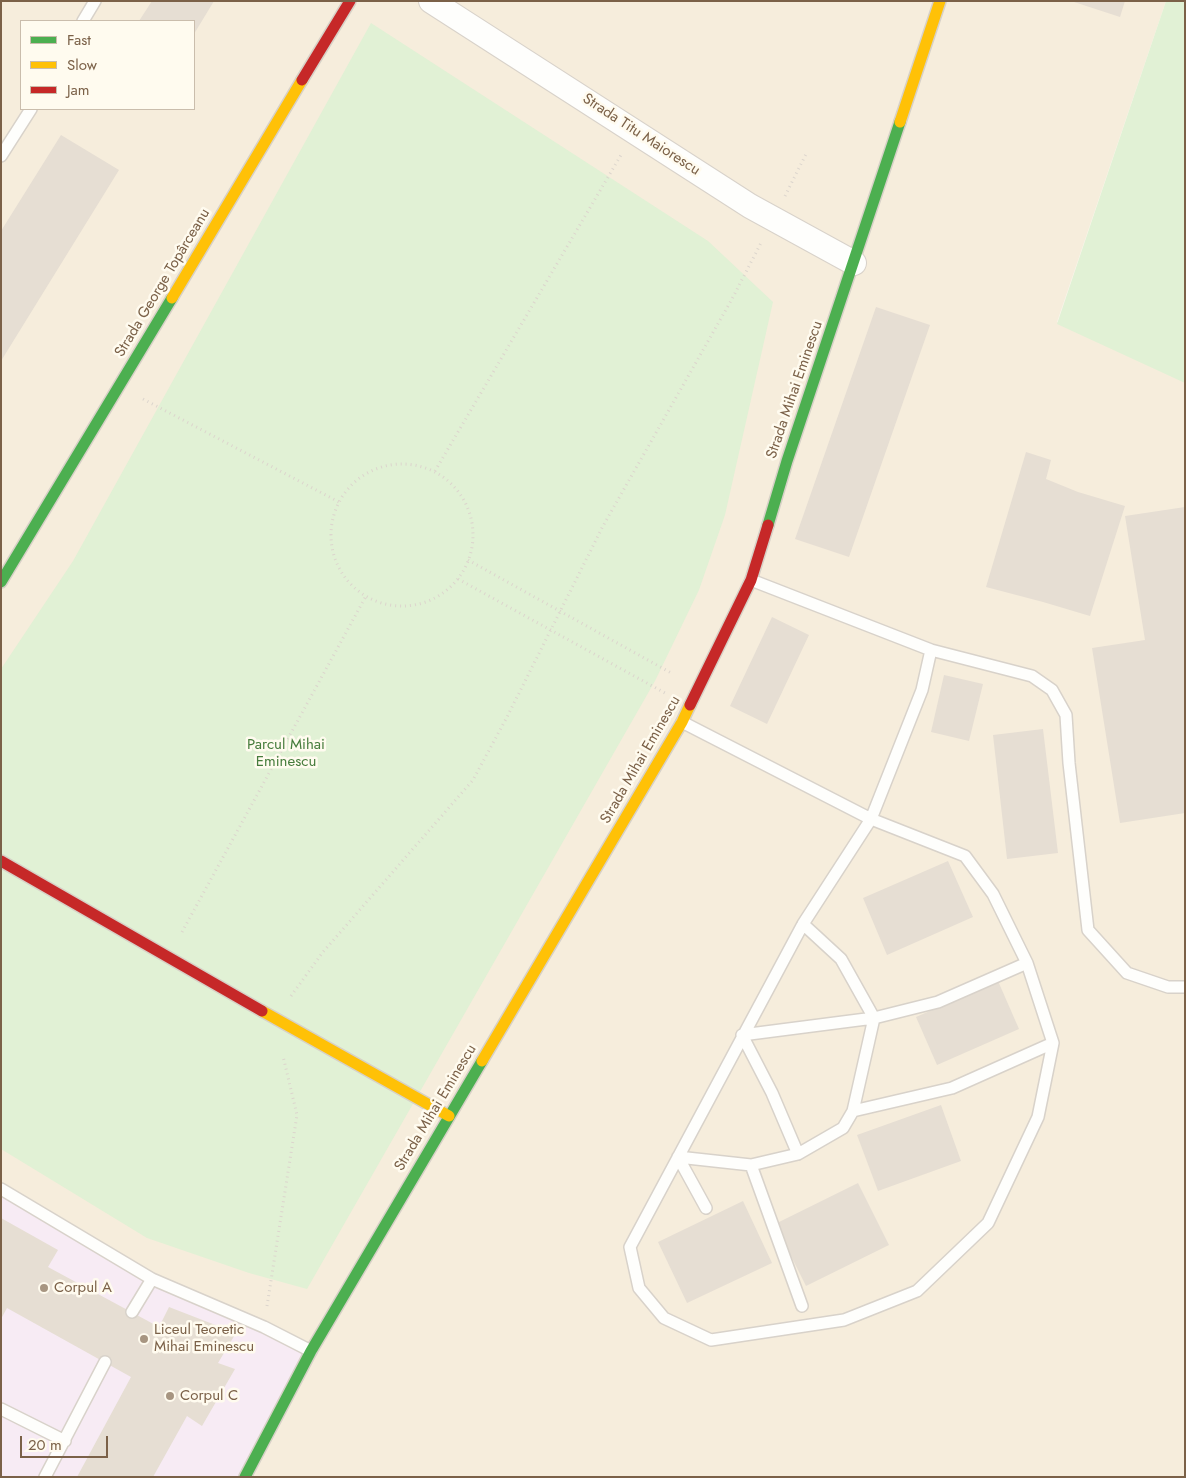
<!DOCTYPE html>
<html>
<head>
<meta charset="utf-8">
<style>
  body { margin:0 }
  #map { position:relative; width:1186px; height:1478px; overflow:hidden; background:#f9f5ec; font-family:Jost,sans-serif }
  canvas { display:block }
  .frame { position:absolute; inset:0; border:2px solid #7b6148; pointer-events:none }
  .legend { position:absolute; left:20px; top:20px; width:175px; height:90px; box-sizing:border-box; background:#fffbef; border:1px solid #cabdac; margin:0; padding:6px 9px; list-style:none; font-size:15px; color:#7b6148 }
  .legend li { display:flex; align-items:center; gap:10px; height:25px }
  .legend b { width:25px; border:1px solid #cabdac }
  .scale { position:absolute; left:20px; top:1436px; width:88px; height:22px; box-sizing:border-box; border:2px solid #7b6148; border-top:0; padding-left:6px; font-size:15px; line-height:18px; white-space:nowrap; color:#7b6148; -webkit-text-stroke:4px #fffbef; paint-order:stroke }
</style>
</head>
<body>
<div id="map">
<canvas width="1186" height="1478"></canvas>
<div class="frame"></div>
<ul class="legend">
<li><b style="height:6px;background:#4caf50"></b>Fast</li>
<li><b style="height:6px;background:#ffc107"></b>Slow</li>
<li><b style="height:6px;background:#c62828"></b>Jam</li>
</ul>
<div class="scale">20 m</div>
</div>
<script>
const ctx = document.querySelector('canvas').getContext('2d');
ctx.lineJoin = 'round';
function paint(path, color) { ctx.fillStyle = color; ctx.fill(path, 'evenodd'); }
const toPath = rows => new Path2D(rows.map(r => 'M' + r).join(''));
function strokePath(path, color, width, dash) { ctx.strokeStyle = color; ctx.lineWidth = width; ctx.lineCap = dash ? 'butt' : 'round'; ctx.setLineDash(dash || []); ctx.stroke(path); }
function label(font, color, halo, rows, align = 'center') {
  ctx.font = font + ' Jost,sans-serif'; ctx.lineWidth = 5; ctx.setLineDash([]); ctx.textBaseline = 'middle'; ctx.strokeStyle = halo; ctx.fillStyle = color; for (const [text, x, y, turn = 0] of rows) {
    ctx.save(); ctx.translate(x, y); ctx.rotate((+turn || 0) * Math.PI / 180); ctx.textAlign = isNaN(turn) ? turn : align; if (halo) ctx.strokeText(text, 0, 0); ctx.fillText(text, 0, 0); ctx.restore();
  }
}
paint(toPath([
  [1,1,1166,1,1057,322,1185,381,1185,1477,1,1477],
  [21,21,194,21,194,109,21,109]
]), '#f6eddc');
paint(toPath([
  [1,1189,152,1279,311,1351,245,1477,1,1477]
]), '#f7ebf4');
paint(toPath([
  [1166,1,1185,1,1185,383,1057,324],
  [371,23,708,241,773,302,725,515,699,590,655,681,307,1289,249,1273,147,1238,1,1149,1,669,73,561]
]), '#e1f1d5');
paint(toPath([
  [152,1,214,1,194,34,194,21,139,21],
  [1071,1,1125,1,1120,17],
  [61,135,119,170,1,361,1,231],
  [876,307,930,325,849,557,795,539],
  [1026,452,1051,460,1046,479,1078,492,1125,506,1090,616,1043,602,986,587],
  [1185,507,1185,813,1120,823,1092,648,1145,640,1125,516],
  [772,617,809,635,767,724,730,706],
  [944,675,983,684,969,741,931,732],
  [1043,729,1058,853,1007,859,993,735],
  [948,861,973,917,887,955,863,898],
  [998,981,1019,1029,937,1065,916,1017],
  [941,1105,961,1161,878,1191,857,1135],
  [858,1183,889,1245,806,1286,775,1224],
  [743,1201,772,1263,687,1303,658,1242],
  [1,1218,58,1250,48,1267,159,1327,169,1307,236,1333,218,1363,235,1369,202,1426,187,1416,153,1477,77,1477,131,1377,7,1308,1,1319]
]), '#e6ded3');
const lane = toPath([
  [83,21,95,1],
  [1,156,31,109],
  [751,580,931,650,1032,676,1052,690,1066,715,1069,763,1088,930,1127,973,1168,987,1185,987],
  [682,722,871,819,922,690,931,650],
  [871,819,965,856,993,894,1027,963,1053,1043,1038,1117,988,1223,917,1291,844,1320,711,1340,664,1318,639,1288,630,1247,803,924,871,819],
  [803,924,841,959,874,1018,853,1111],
  [798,1154,772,1093,742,1035,874,1018,938,1002,1027,963],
  [678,1157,751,1165,798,1154,843,1128,853,1111,952,1088,1053,1043],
  [678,1157,706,1208],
  [751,1165,802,1306],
  [1,1189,152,1279,264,1327,311,1351],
  [132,1312,152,1279],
  [1,1409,65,1441],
  [45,1477,105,1362]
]);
const street = toPath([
  [431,1,750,206,854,263]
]);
const fast = toPath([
  [768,525,787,461,900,122],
  [1,582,172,298],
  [245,1477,311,1351,482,1061]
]);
const slow = toPath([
  [900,122,940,1],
  [172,298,302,80],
  [262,1011,449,1116],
  [482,1061,682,722,690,705]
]);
const jam = toPath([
  [302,80,350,1],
  [690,705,751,580,768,525],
  [1,861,262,1011]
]);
strokePath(lane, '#d8d2ca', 14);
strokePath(street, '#d8d2ca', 26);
strokePath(fast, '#d7d1c7', 14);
strokePath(slow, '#d7d1c7', 14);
strokePath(jam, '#d7d1c7', 14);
strokePath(toPath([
  [785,196,806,154],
  [143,399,339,502],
  '331 535a71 71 0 1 1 142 0a71 71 0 1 1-142 0Z',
  [435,471,621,155],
  [468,560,673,674],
  [458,579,665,693],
  [182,932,366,596],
  [291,996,323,952,473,780,507,717,603,526,732,299,762,241],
  [267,1306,297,1115,283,1056]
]), '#dcd5cd', 3, [1, 4]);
strokePath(lane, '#fefefc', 11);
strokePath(street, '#fefefc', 24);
strokePath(fast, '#4caf50', 11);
strokePath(slow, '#ffc107', 11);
strokePath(jam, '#c62828', 11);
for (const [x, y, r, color] of [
  [44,1288,5,"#a79581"],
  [144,1339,5,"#a79581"],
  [170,1396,5,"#a79581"]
]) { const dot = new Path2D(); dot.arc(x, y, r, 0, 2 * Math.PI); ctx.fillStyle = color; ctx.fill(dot); strokePath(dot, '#fffbef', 2); }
label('15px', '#7b6148', '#fffbef', [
  ["Strada Titu Maiorescu",641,135,33],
  ["Strada George Topârceanu",163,283,-59],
  ["Strada Mihai Eminescu",795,390,-71],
  ["Strada Mihai Eminescu",641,760,-60],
  ["Strada Mihai Eminescu",436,1108,-59]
]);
label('15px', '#467c3c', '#fffbef', [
  ["Parcul Mihai",286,745],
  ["Eminescu",286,762]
]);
label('15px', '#7b6148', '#fffbef', [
  ["Corpul A",54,1288],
  ["Liceul Teoretic",154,1330],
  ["Mihai Eminescu",154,1347],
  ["Corpul C",180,1396]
], 'left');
</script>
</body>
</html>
